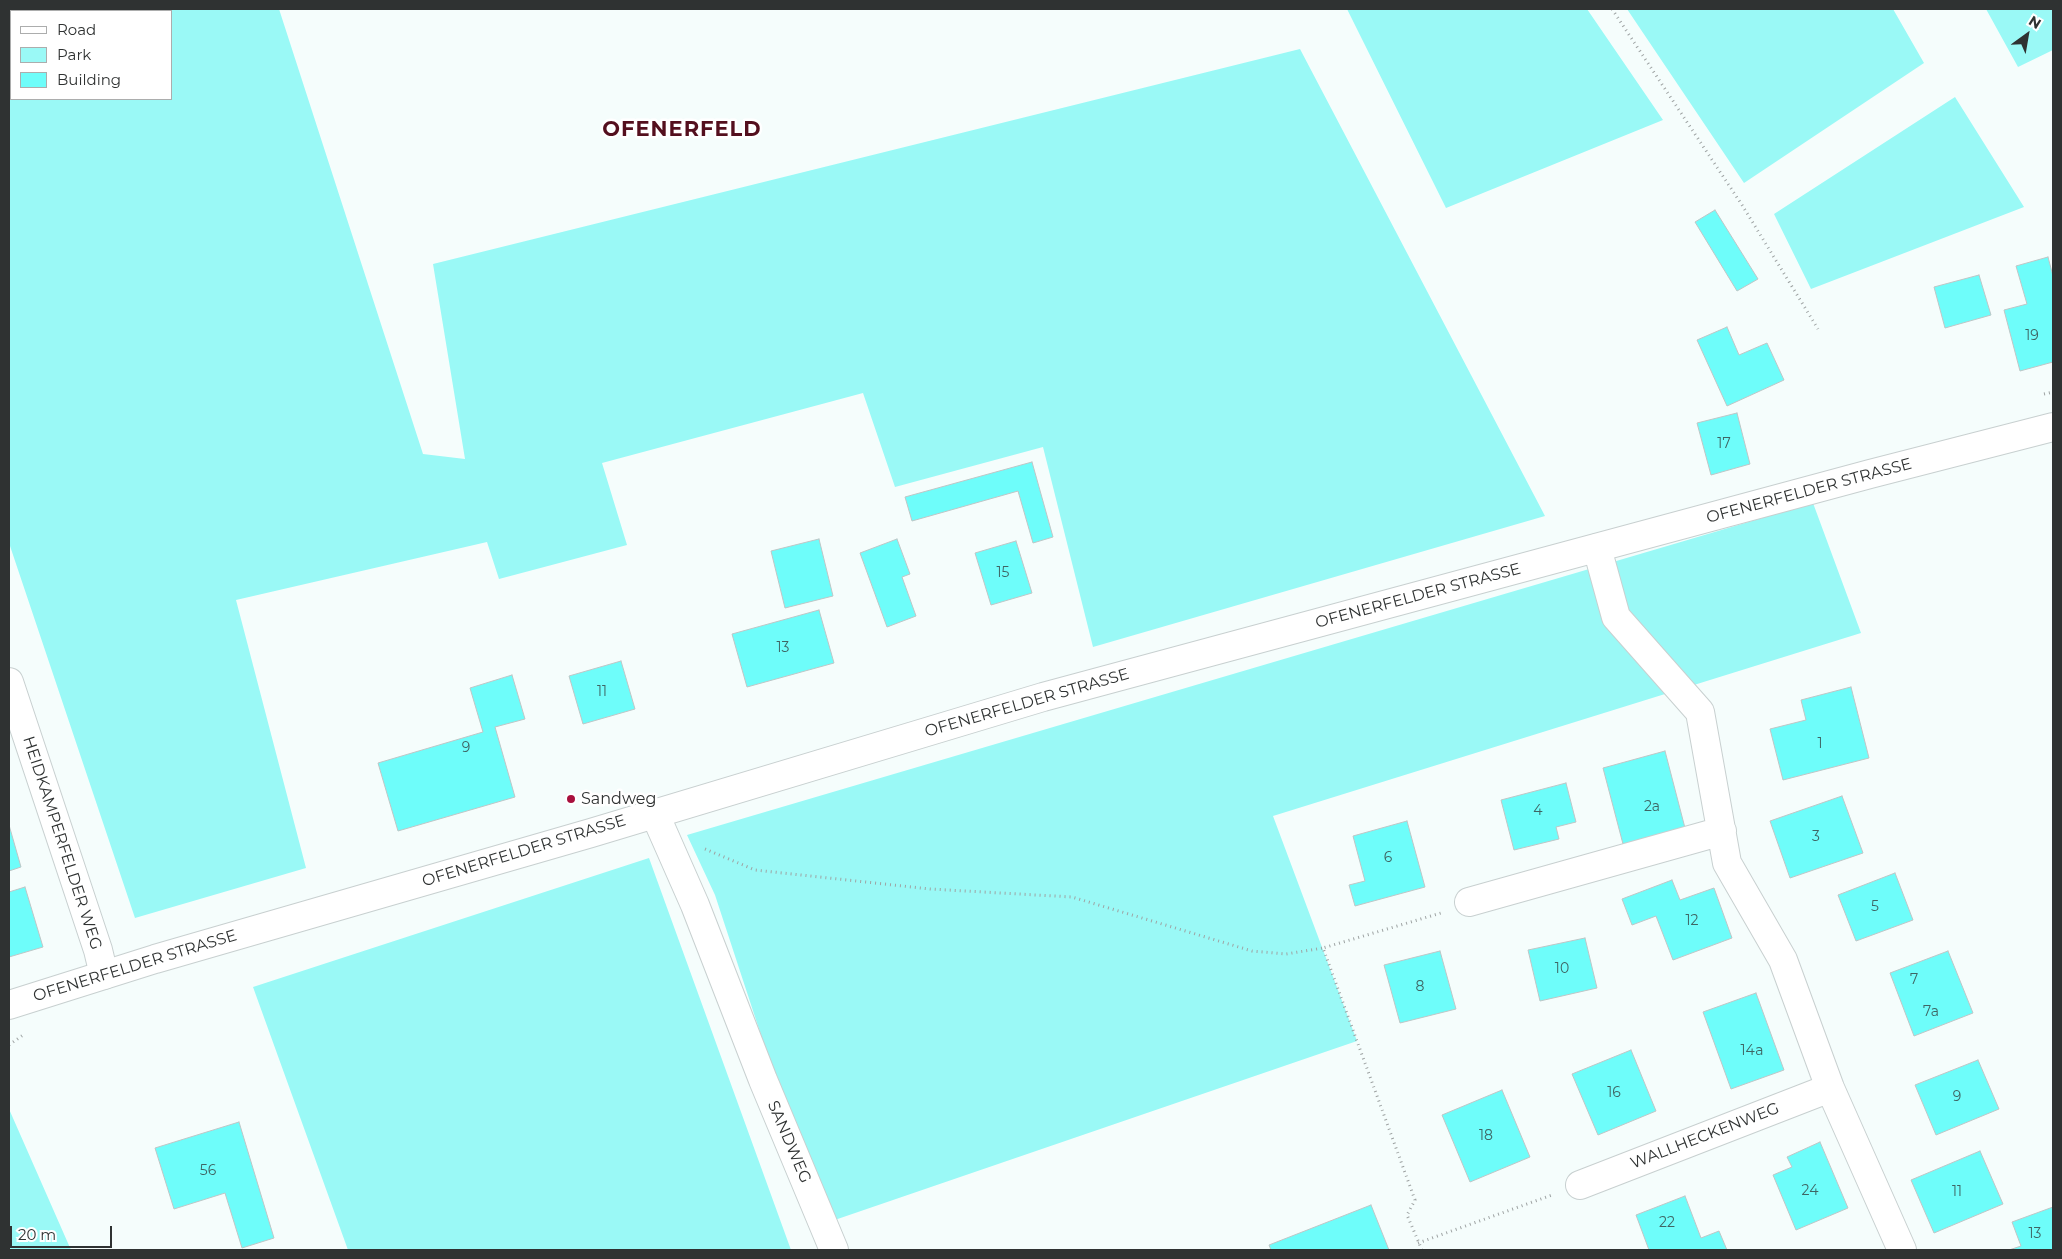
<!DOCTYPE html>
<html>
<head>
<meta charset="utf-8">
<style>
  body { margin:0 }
  #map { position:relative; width:2062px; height:1259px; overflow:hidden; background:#f5fdfc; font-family:Montserrat,sans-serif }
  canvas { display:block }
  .frame { position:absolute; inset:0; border:10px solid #2f3232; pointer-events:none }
  .legend { position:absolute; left:10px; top:10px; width:162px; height:90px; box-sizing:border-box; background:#fff; border:1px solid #acadad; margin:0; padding:6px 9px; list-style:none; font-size:15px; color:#2f3232 }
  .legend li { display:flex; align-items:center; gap:10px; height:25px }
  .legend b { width:25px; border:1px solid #acadad }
  .north { position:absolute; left:2002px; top:10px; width:50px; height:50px; -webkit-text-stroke:4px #fff; paint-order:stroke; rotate:32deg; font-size:14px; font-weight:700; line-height:20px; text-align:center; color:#2f3232 }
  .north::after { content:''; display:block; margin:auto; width:18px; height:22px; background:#2f3232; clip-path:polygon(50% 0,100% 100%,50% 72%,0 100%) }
  .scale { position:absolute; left:10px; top:1226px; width:102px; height:22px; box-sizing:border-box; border:2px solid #2f3232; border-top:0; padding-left:6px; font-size:15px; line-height:18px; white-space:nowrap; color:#2f3232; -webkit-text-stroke:4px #fff; paint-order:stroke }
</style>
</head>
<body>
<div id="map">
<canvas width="2062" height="1259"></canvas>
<div class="frame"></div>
<ul class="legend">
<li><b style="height:6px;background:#fff"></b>Road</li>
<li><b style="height:14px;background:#9af9f6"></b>Park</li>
<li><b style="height:14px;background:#6efdfa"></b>Building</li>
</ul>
<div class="north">N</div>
<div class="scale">20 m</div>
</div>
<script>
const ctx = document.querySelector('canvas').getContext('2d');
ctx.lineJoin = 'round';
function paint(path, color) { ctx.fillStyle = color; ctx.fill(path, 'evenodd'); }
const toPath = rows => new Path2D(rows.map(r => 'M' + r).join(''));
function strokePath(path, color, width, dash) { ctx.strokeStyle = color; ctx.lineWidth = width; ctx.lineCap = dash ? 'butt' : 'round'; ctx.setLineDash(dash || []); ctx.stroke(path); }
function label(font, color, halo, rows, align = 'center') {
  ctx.font = font + ' Montserrat,sans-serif'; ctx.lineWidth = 5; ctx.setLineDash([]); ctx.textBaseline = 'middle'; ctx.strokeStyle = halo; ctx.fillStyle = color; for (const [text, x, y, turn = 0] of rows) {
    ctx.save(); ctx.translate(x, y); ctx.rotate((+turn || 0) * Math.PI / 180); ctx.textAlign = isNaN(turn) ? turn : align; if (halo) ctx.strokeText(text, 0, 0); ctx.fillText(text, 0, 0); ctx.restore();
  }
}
paint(toPath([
  [9,9,279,9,423,454,465,459,433,264,1300,49,1545,516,1093,647,1043,447,895,487,863,393,602,463,627,545,499,579,487,542,236,600,306,868,135,918,9,543],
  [171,11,171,99,11,99,11,11],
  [1347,9,1587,9,1663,120,1446,208],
  [1627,9,1893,9,1924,63,1744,183],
  [1986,9,2053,9,2053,50,2018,67],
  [1955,97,2024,207,1811,289,1774,214],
  [1813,503,1861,633,1273,816,1357,1041,823,1224,715,895,687,835],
  [649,858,791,1250,348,1250,253,987],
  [9,1109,71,1250,9,1250]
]), '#9af9f6');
const building = toPath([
  [1715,210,1758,279,1737,291,1695,222,1715,210],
  [2048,257,2053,276,2053,362,2020,371,2004,310,2027,304,2016,266,2048,257],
  [1979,275,1991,315,1945,328,1934,287,1979,275],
  [1727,327,1739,355,1767,343,1784,380,1727,406,1697,340,1727,327],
  [1737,413,1750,464,1711,475,1697,423,1737,413],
  [1032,462,1053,537,1033,543,1018,491,912,521,905,497,1032,462],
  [819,539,833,596,785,608,771,551,819,539],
  [897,539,910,574,902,577,916,616,887,627,860,553,897,539],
  [1016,541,1032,593,991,605,975,553,1016,541],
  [819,610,834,663,747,687,732,634,819,610],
  [621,661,635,709,583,724,569,676,621,661],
  [512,675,525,719,495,727,515,797,398,831,378,763,483,732,470,688,512,675],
  [1851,687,1869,758,1783,780,1770,729,1806,720,1801,700,1851,687],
  [1665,751,1685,828,1623,844,1603,768,1665,751],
  [1566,783,1576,822,1556,827,1559,839,1514,850,1501,800,1566,783],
  [1842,796,1863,853,1790,878,1770,821,1842,796],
  [1407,821,1425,887,1355,906,1349,885,1365,881,1353,836,1407,821],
  [9,825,21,867,9,871,9,825],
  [1895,873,1913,920,1856,941,1838,895,1895,873],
  [1672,880,1680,900,1714,888,1732,938,1673,960,1656,916,1632,925,1622,899,1672,880],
  [25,887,43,947,9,957,9,892,25,887],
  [1585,938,1597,988,1540,1001,1528,950,1585,938],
  [1440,951,1456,1009,1400,1023,1384,965,1440,951],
  [1948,951,1973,1013,1914,1036,1890,973,1948,951],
  [1756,993,1784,1070,1731,1089,1703,1012,1756,993],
  [1631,1050,1656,1111,1598,1135,1572,1074,1631,1050],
  [1978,1060,1999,1109,1936,1135,1915,1085,1978,1060],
  [1502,1090,1530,1157,1470,1182,1442,1115,1502,1090],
  [239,1122,274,1238,242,1248,225,1193,174,1209,155,1148,239,1122],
  [1820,1142,1848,1208,1796,1230,1773,1175,1792,1167,1787,1157,1820,1142],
  [1980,1151,2003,1204,1934,1233,1911,1180,1980,1151],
  [1685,1196,1701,1238,1719,1231,1727,1250,1649,1250,1636,1215,1685,1196],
  [1371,1205,1389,1250,1271,1250,1269,1245,1371,1205],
  [2053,1207,2053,1250,2009,1250,2021,1246,2012,1222,2053,1207]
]);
paint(building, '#6efdfa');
strokePath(building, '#bec6c6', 1);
const minor = toPath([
  [1597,548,1616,617,1700,712,1727,863,1783,960,1830,1088,1902,1250],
  [9,682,98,950,104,975],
  [654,812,695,905,763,1080,834,1250],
  [1469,902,1722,831],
  [1580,1185,1830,1088]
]);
const tertiary = toPath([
  [9,1005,155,959,591,833,1043,697,1870,474,2053,427]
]);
strokePath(minor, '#c8d0d0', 30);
strokePath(tertiary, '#c8d0d0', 30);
strokePath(toPath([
  [1612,9,1742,205,1818,329],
  [2044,394,2053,392],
  [705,849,755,870,930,889,1072,897,1252,951,1286,954,1323,948],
  [9,1045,23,1035],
  [1418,1243,1552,1195],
  [1422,1250,1407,1215,1415,1200,1323,948,1441,913]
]), '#9ea3a3', 3, [1, 4]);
strokePath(minor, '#fff', 28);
strokePath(tertiary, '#fff', 28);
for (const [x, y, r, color] of [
  [571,799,5,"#a8103d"]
]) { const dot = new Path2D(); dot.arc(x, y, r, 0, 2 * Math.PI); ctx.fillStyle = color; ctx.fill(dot); strokePath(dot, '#fff', 2); }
label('14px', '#3f6564', null, [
  ["19",2032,336],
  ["17",1724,444],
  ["15",1003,573],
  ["13",783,648],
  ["11",602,692],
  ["1",1820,744],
  ["9",466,748],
  ["2a",1652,807],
  ["4",1538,811],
  ["3",1816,837],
  ["6",1388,858],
  ["5",1875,907],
  ["12",1692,921],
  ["10",1562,969],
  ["7",1914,980],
  ["8",1420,987],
  ["7a",1931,1012],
  ["14a",1752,1051],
  ["16",1614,1093],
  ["9",1957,1097],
  ["18",1486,1136],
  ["56",208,1171],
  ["24",1810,1191],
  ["11",1957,1192],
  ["22",1667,1223],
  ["13",2035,1234]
]);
label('16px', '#2f3232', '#fff', [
  ["OFENERFELDER STRASSE",1809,491,-15],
  ["OFENERFELDER STRASSE",1418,596,-15],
  ["OFENERFELDER STRASSE",1027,703,-16],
  ["HEIDKAMPERFELDER WEG",62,843,72],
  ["OFENERFELDER STRASSE",524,851,-17],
  ["OFENERFELDER STRASSE",135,966,-17],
  ["WALLHECKENWEG",1705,1136,-21],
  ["SANDWEG",789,1142,67]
]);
label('16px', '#2f3232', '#fff', [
  ["Sandweg",581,799]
], 'left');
ctx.letterSpacing = '1px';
label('bold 21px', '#540f1e', '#fff', [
  ["OFENERFELD",682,130]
]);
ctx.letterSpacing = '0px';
</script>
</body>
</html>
